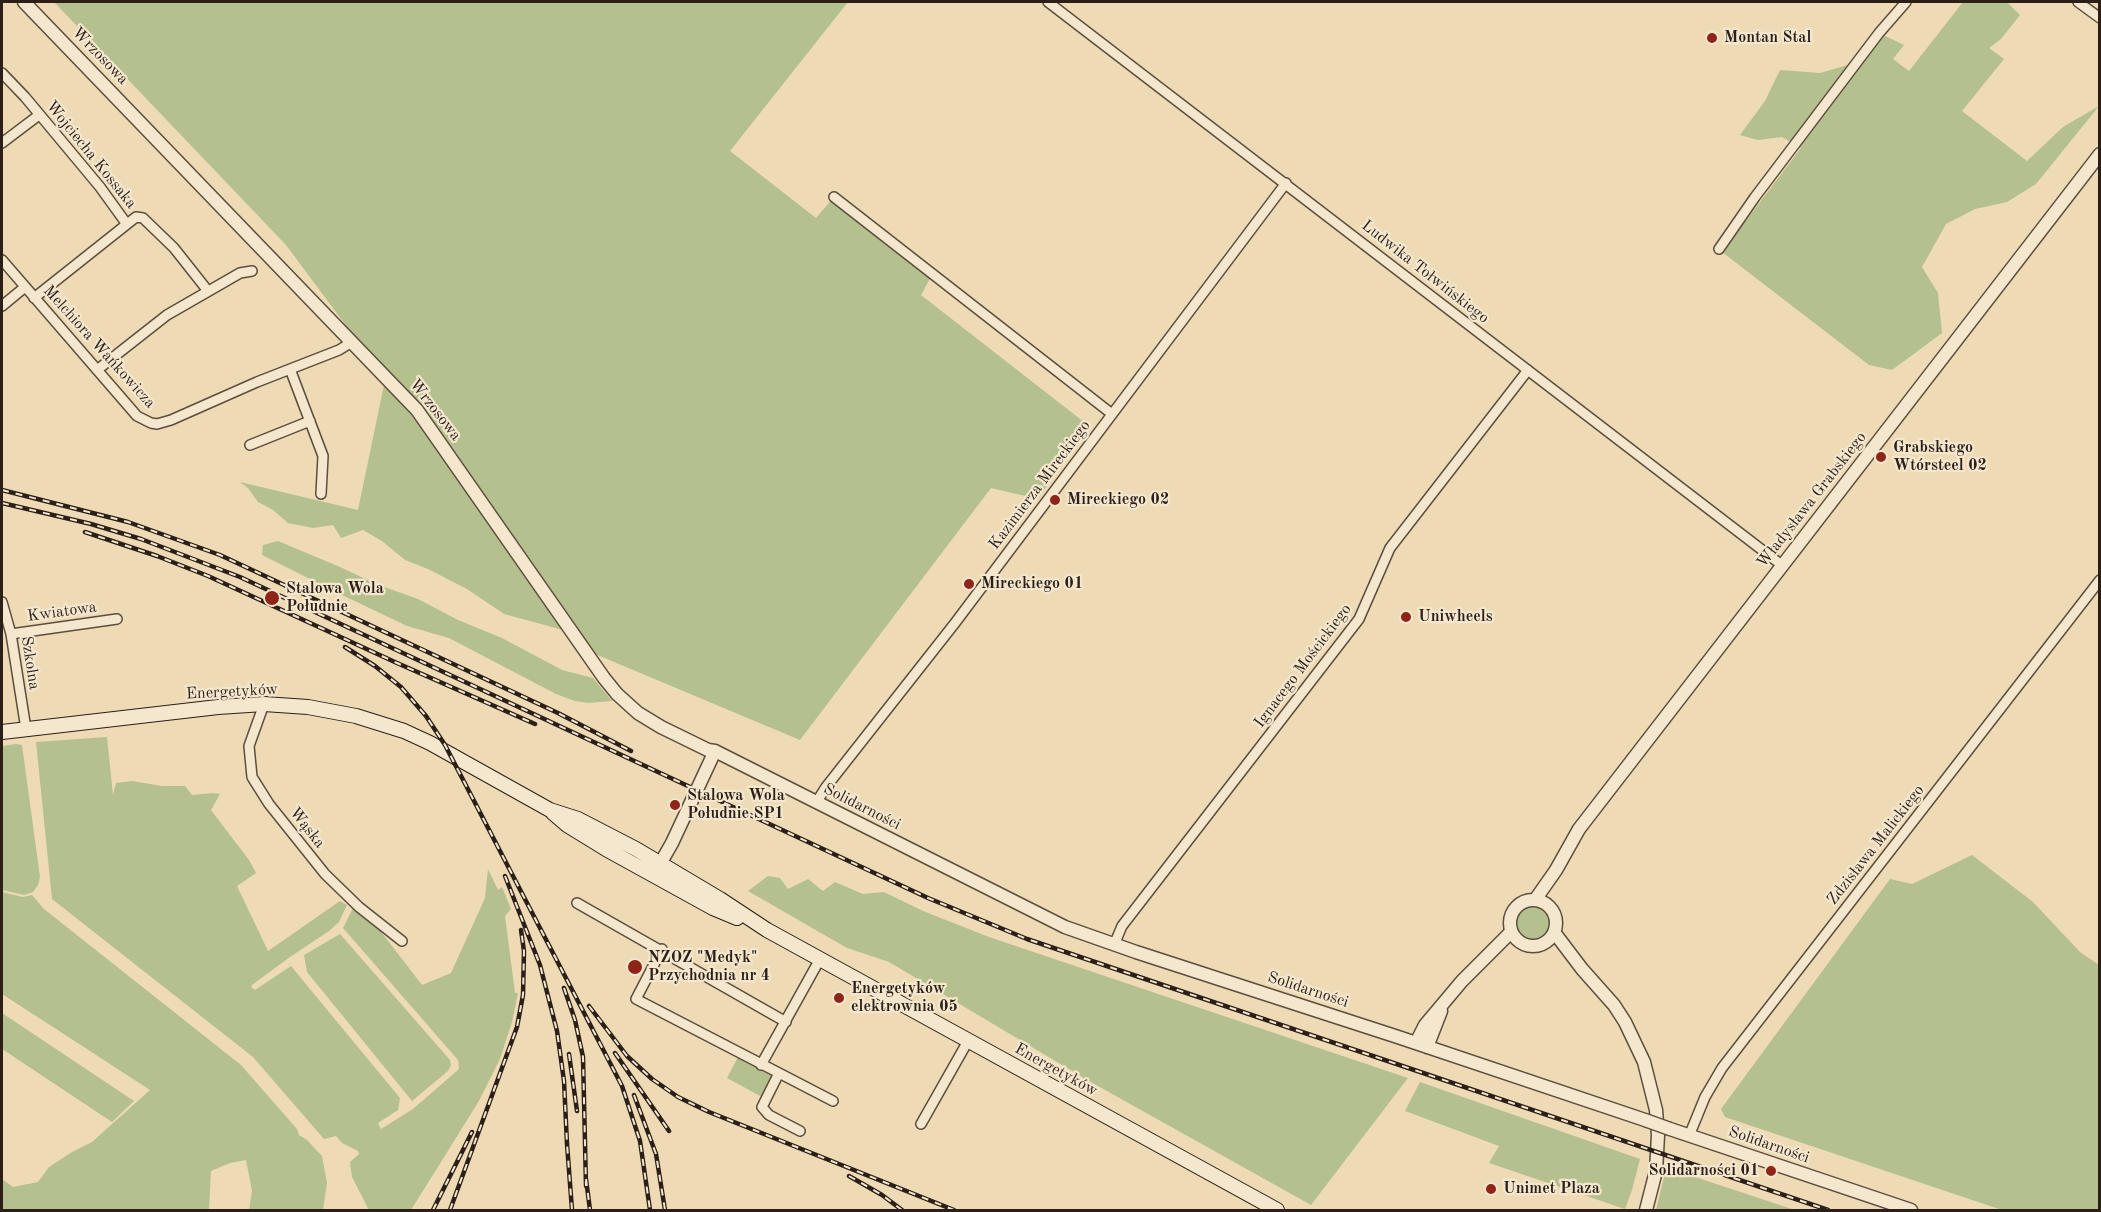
<!DOCTYPE html>
<html>
<head>
<meta charset="utf-8">
<style>
  body { margin:0 }
  #map { position:relative; width:2101px; height:1212px; overflow:hidden; background:#eedab4; font-family:"Old Standard TT",serif }
  canvas { display:block }
  .frame { position:absolute; inset:0; border:3px solid #2b1f18; pointer-events:none }
</style>
</head>
<body>
<div id="map">
<canvas width="2101" height="1212"></canvas>
<div class="frame"></div>
</div>
<script>
const ctx = document.querySelector('canvas').getContext('2d');
ctx.lineJoin = 'round';
function paint(path, color) { ctx.fillStyle = color; ctx.fill(path, 'evenodd'); }
const toPath = rows => new Path2D(rows.map(r => 'M' + r).join(''));
function strokePath(path, color, width, dash) { ctx.strokeStyle = color; ctx.lineWidth = width; ctx.lineCap = dash ? 'butt' : 'round'; ctx.setLineDash(dash || []); ctx.stroke(path); }
function label(font, color, halo, rows, align = 'center') {
  ctx.font = font + ' "Old Standard TT",serif'; ctx.lineWidth = 4.5; ctx.setLineDash([]); ctx.textBaseline = 'middle'; ctx.strokeStyle = halo; ctx.fillStyle = color; for (const [text, x, y, turn = 0] of rows) {
    ctx.save(); ctx.translate(x, y); ctx.rotate((+turn || 0) * Math.PI / 180); ctx.textAlign = isNaN(turn) ? turn : align; if (halo) ctx.strokeText(text, 0, 0); ctx.fillText(text, 0, 0); ctx.restore();
  }
}
paint(toPath([
  [54,2,848,2,730,151,816,218,834,197,933,273,921,295,1089,426,1038,499,991,488,800,740,595,654,429,416,390,373,362,347,286,245],
  [1963,2,2007,2,2020,15,2001,39,1989,48,2004,59,1962,111,2027,161,2063,127,2099,106,2036,184,2007,202,1975,209,1946,224,1922,267,1938,293,1942,333,1892,370,1869,365,1722,252,1801,148,1782,137,1758,140,1740,135,1765,101,1780,70,1820,73,1848,65,1854,67,1879,33,1904,45,1893,59,1909,71],
  [384,385,425,430,563,630,504,614,467,589,428,569,405,560,382,541,363,530,341,538,333,525,313,528,288,523,273,510,258,502,248,488,240,482,358,510],
  [278,541,340,567,376,584,418,599,458,620,502,638,562,670,593,678,612,701,588,703,575,701,556,694,449,638,407,626,340,594,262,555,263,545],
  [107,737,113,795,116,783,132,781,162,786,185,786,192,795,213,793,220,794,211,810,249,860,256,873,237,886,268,951,340,901,347,905,339,922,329,931,290,957,252,985,251,987,255,990,291,966,400,1098,398,1110,378,1123,381,1129,413,1109,459,1069,458,1060,343,928,353,908,372,920,422,985,451,973,485,898,488,869,498,890,502,887,511,909,505,916,515,993,518,993,512,1022,500,1059,479,1101,411,1210,369,1210,352,1177,350,1162,359,1154,358,1151,342,1143,336,1136,324,1139,253,1057,52,899,36,742],
  [16,744,22,745,40,877,38,885,33,892,24,895,2,890,2,746],
  [1972,855,2033,902,2080,952,2099,965,2099,1210,2002,1210,1725,1117,1721,1109,1890,879,1912,884],
  [768,876,780,878,788,889,808,879,823,891,835,882,863,894,884,892,923,911,989,937,1408,1078,1311,1205,1089,1081,889,962,847,948,748,891],
  [2,892,23,897,32,895,44,909,241,1065,297,1129,299,1135,307,1140,322,1156,327,1183,323,1210,249,1210,252,1191,246,1160,230,1163,211,1171,209,1210,2,1210,2,1179,13,1187,38,1182,49,1167,72,1152,92,1142,150,1090,2,994],
  '1515 924a17 17 0 1 1 34 0a17 17 0 1 1-34 0Z',
  [340,934,450,1060,451,1065,448,1071,412,1101,307,972,304,955],
  [2,1013,134,1101,112,1122,2,1049],
  [738,1057,773,1077,762,1097,727,1078],
  [1420,1082,1640,1159,1632,1190,1625,1209,1489,1163,1499,1146,1405,1111],
  [1666,1169,1677,1171,1795,1210,1656,1210]
]), '#b5c08f');
const minor = toPath([
  [1048,2,1783,566],
  [2078,2,2100,18],
  [2,73,25,97,100,187,126,223],
  [2,143,39,115],
  [834,197,1112,414],
  [1719,249,1755,197,1879,33,1906,2],
  [2,260,137,416,151,423,157,424,171,420,257,382,339,350,352,342],
  [34,298,136,217,143,218,174,248,208,291],
  [2,306,25,287],
  [290,369,323,456,321,494],
  [97,370,167,315,240,273,252,271],
  [250,445,310,421],
  [2,602,11,634,26,729],
  [11,634,117,619],
  [264,704,249,746,252,777,269,804,325,874,359,907,402,941],
  [816,803,826,787,955,623,1286,183],
  [577,903,786,1022],
  [1114,945,1122,926,1359,619,1390,548,1528,370],
  [662,949,636,999,833,1101],
  [761,1065,820,959],
  [779,1073,762,1107,769,1115,800,1131],
  [921,1124,968,1041],
  [1689,1136,1705,1097,1722,1068,2100,580]
]);
const tertiary = toPath([
  [24,2,417,410,604,678,617,694,638,713,661,727,708,750,715,751,1065,927,1136,952,1398,1037,1645,1120],
  [660,864,672,843,715,751],
  '1510 923a23 23 0 1 1 46 0a23 23 0 1 1-46 0Z',
  [1535,900,1556,870,1579,829,2100,154],
  [1554,932,1582,969,1614,1005,1625,1022,1644,1062,1656,1110,1658,1135,1656,1171,1646,1210],
  [1416,1043,1425,1025,1462,981,1511,932],
  [1427,1047,1441,1011],
  [1670,1129,1911,1210]
]);
const secondary = toPath([
  [2,732,218,707,264,704,308,707,356,716,404,731,430,743,550,810,578,819,636,849,720,899,767,930,1277,1210],
  [553,813,567,825,606,849,713,908,737,918]
]);
strokePath(minor, '#5c4e3f', 12);
strokePath(tertiary, '#5c4e3f', 15);
strokePath(secondary, '#2b1f18', 16);
strokePath(minor, '#f4e7ce', 9);
strokePath(tertiary, '#f4e7ce', 12);
strokePath(secondary, '#f4e7ce', 14);
const rail = toPath([
  [2,490,128,522,220,555,558,713,631,751],
  [2,503,91,524,141,539,240,577,928,898,1027,939,1828,1210],
  [85,532,157,556,208,576,397,663,535,724],
  [345,647,375,666,401,687,426,716,445,745,622,1086,640,1141,650,1210],
  [505,876,540,965,557,1031,564,1081,567,1144,572,1210],
  [564,988,575,1020,583,1057,586,1186],
  [589,1006,627,1056,652,1079,678,1097,709,1112,954,1210],
  [615,1053,669,1131],
  [569,1054,577,1111],
  [634,1095,656,1154,665,1210],
  [849,1176,882,1195,902,1210],
  [586,1179,590,1210],
  [433,1210,472,1132],
  [450,1210,517,1027,523,995,524,951,521,930]
]);
strokePath(rail, '#2b1f18', 4.5);
strokePath(rail, '#f4e7ce', 2, [7]);
const tertiaryBridge = toPath([
  [1645,1120,1670,1129]
]);
strokePath(tertiaryBridge, '#5c4e3f', 15, []);
strokePath(tertiaryBridge, '#f4e7ce', 12);
for (const [x, y, r, color] of [
  [1712,38,6,"#8f2418"],
  [1881,457,6,"#8f2418"],
  [1055,500,6,"#8f2418"],
  [969,584,6,"#8f2418"],
  [272,598,8,"#8f2418"],
  [1406,617,6,"#8f2418"],
  [675,805,6,"#8f2418"],
  [635,967,8,"#8f2418"],
  [839,998,6,"#8f2418"],
  [1771,1171,6,"#8f2418"],
  [1491,1189,6,"#8f2418"]
]) { const dot = new Path2D(); dot.arc(x, y, r, 0, 2 * Math.PI); ctx.fillStyle = color; ctx.fill(dot); strokePath(dot, '#f4e7ce', 2); }
label('bold 16px', '#2b1f18', '#f4e7ce', [
  ["Montan Stal",1724,38],
  ["Grabskiego",1893,448],
  ["Wtórsteel 02",1893,466],
  ["Mireckiego 02",1067,500],
  ["Mireckiego 01",981,584],
  ["Stalowa Wola",286,589],
  ["Południe",286,607],
  ["Uniwheels",1418,617],
  ["Stalowa Wola",687,796],
  ["Południe SP1",687,814],
  ["NZOZ \"Medyk\"",648,958],
  ["Przychodnia nr 4",648,976],
  ["Energetyków",851,989],
  ["elektrownia 05",851,1007],
  ["Solidarności 01",1759,1171,"right"],
  ["Unimet Plaza",1503,1189]
], 'left');
label('16px', '#2b1f18', '#f4e7ce', [
  ["Wrzosowa",100,56,46],
  ["Wojciecha Kossaka",91,155,51],
  ["Ludwika Tołwińskiego",1425,272,38],
  ["Melchiora Wańkowicza",99,347,48],
  ["Wrzosowa",435,410,52],
  ["Kazimierza Mireckiego",1040,485,-53],
  ["Władysława Grabskiego",1812,500,-52],
  ["Kwiatowa",62,612,-8],
  ["Szkolna",30,663,81],
  ["Ignacego Mościckiego",1303,666,-53],
  ["Energetyków",232,692,-3],
  ["Solidarności",862,807,27],
  ["Wąska",307,828,52],
  ["Zdzisława Malickiego",1876,845,-52],
  ["Solidarności",1308,990,18],
  ["Energetyków",1056,1070,29],
  ["Solidarności",1769,1145,19]
]);
</script>
</body>
</html>
